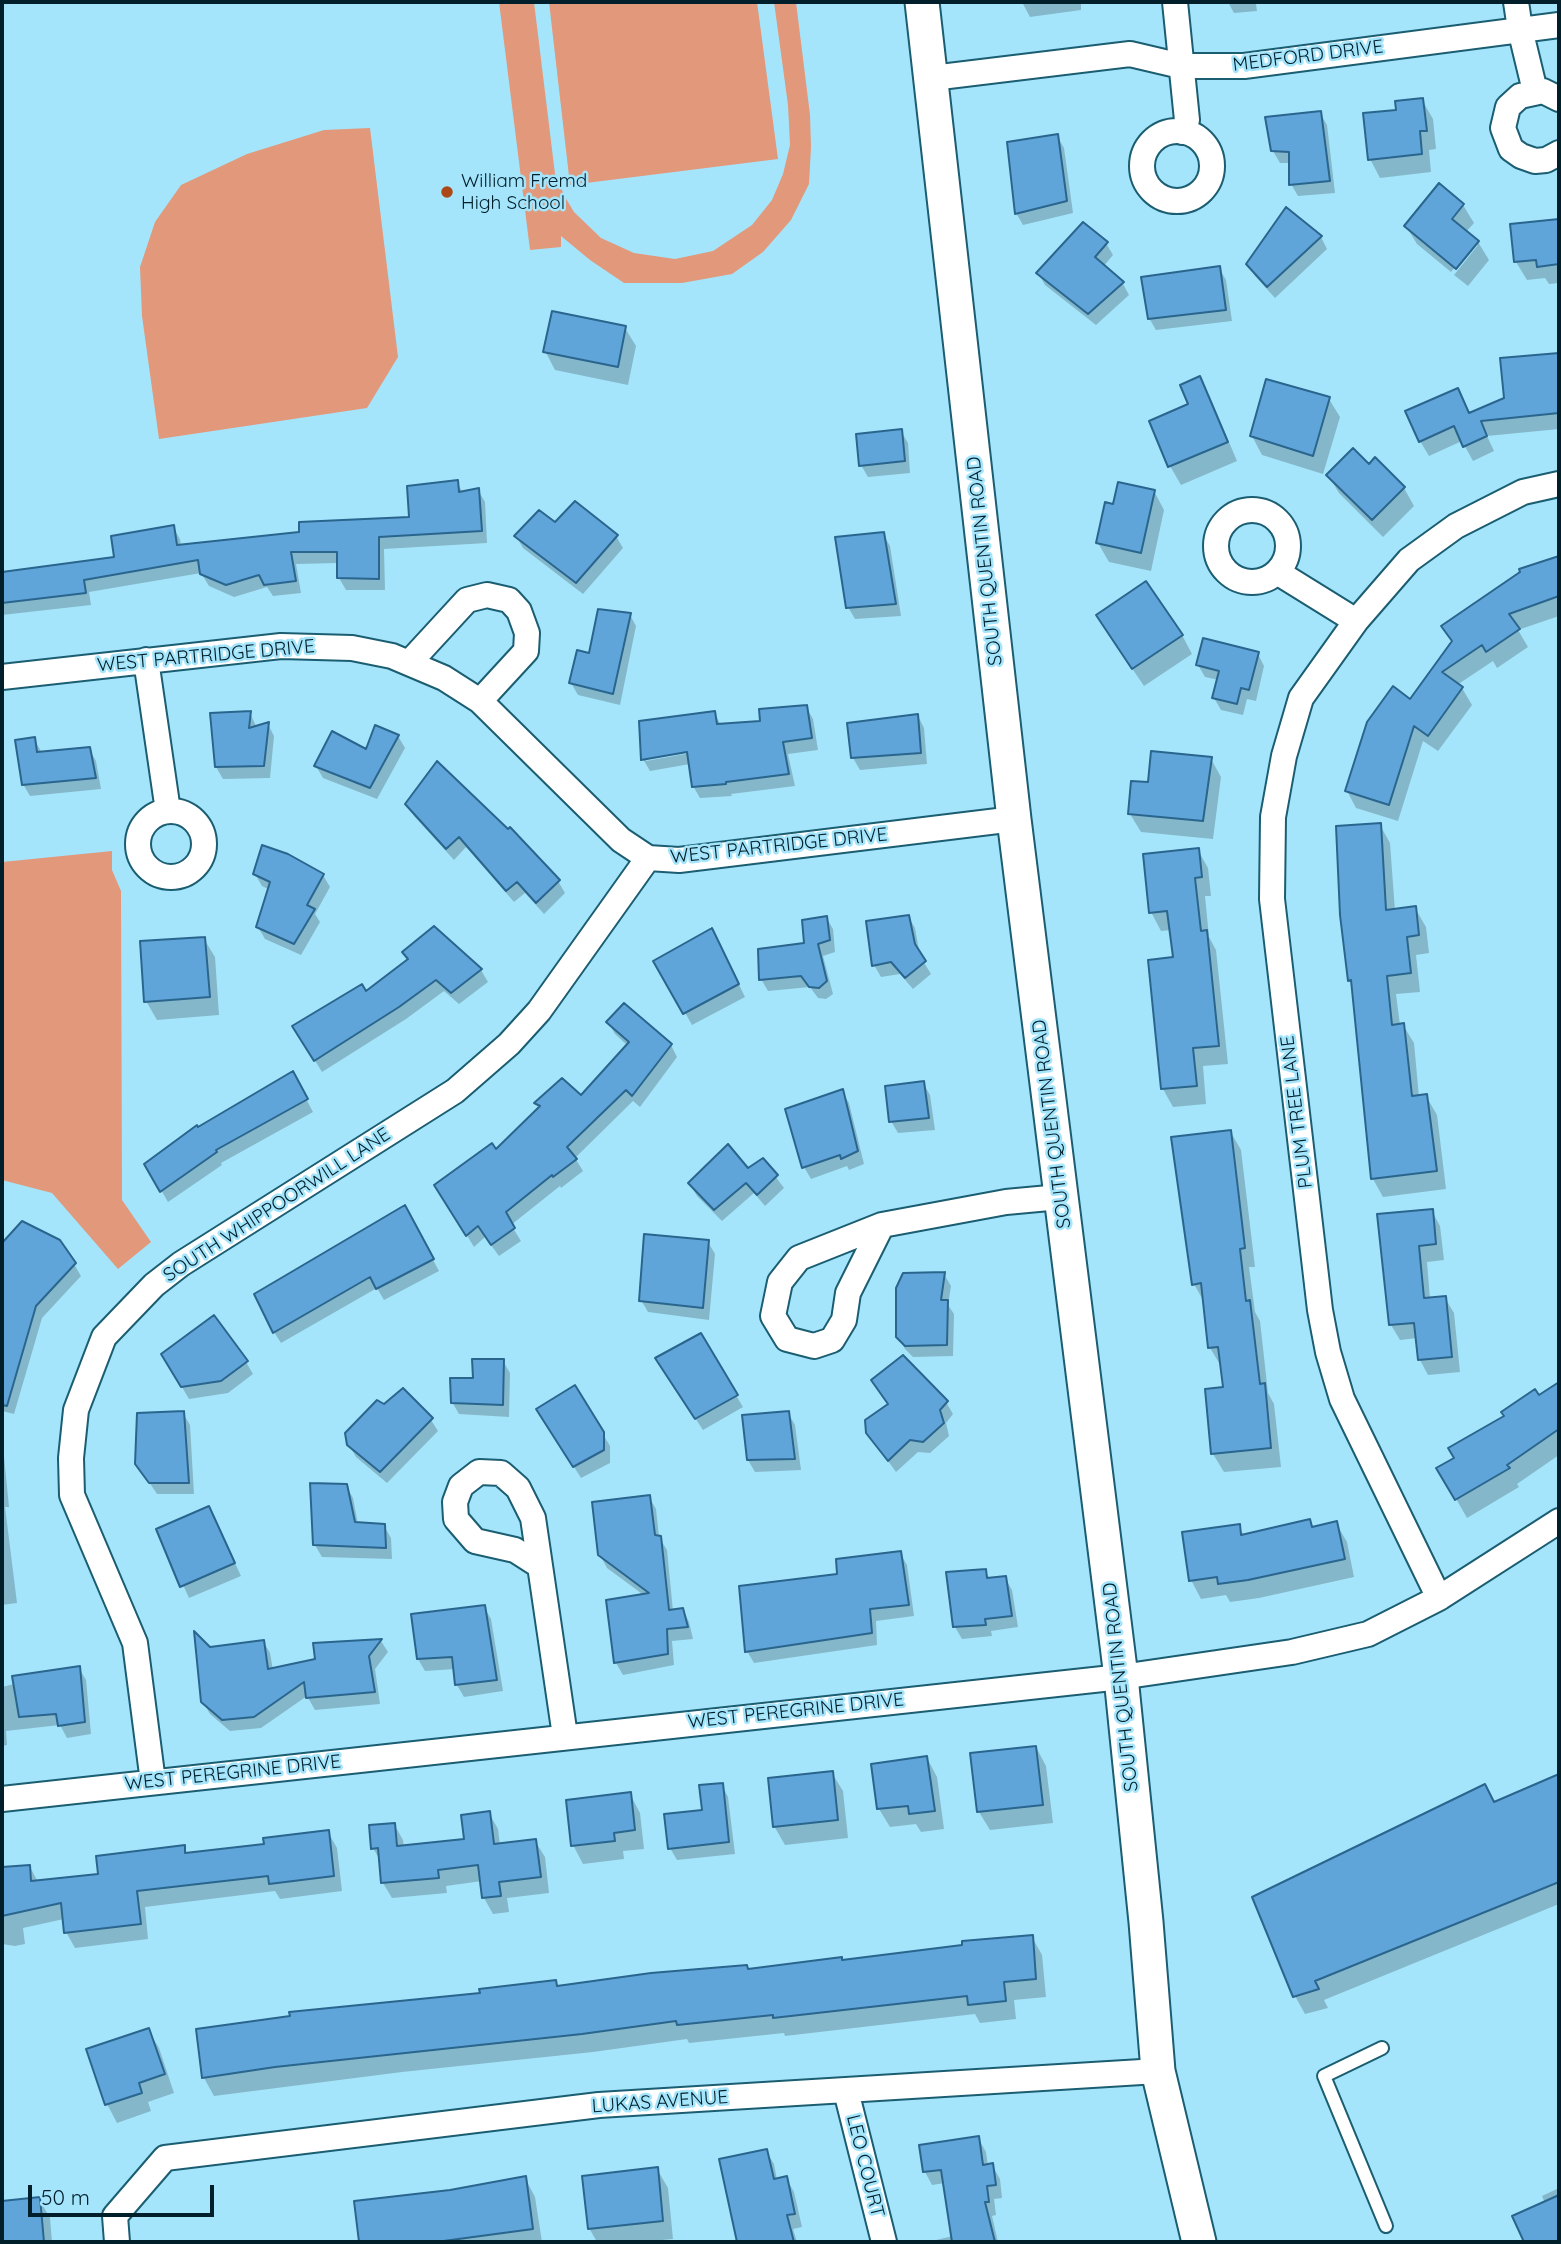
<!DOCTYPE html>
<html>
<head>
<meta charset="utf-8">
<style>
  body { margin:0 }
  #map { position:relative; width:1561px; height:2244px; overflow:hidden; background:#a5e5fc; font-family:Quicksand,sans-serif }
  canvas { display:block }
  .frame { position:absolute; inset:0; border:4px solid #001f2a; pointer-events:none }
  .scale { position:absolute; left:28px; top:2185px; width:186px; height:32px; box-sizing:border-box; border:4px solid #001f2a; border-top:0; padding-left:9px; font-size:21px; line-height:24px; white-space:nowrap; color:#001f2a; -webkit-text-stroke:5px #a5e5fc; paint-order:stroke }
</style>
</head>
<body>
<div id="map">
<canvas width="1561" height="2244"></canvas>
<div class="frame"></div>
<div class="scale">50 m</div>
</div>
<script>
const ctx = document.querySelector('canvas').getContext('2d');
ctx.lineJoin = 'round';
function paint(path, color) { ctx.fillStyle = color; ctx.fill(path, 'evenodd'); }
const toPath = rows => new Path2D(rows.map(r => 'M' + r).join(''));
function strokePath(path, color, width, dash) { ctx.strokeStyle = color; ctx.lineWidth = width; ctx.lineCap = dash ? 'butt' : 'round'; ctx.setLineDash(dash || []); ctx.stroke(path); }
function label(font, color, halo, rows, align = 'center') {
  ctx.font = font + ' Quicksand,sans-serif'; ctx.lineWidth = 5; ctx.setLineDash([]); ctx.textBaseline = 'middle'; ctx.strokeStyle = halo; ctx.fillStyle = color; for (const [text, x, y, turn = 0] of rows) {
    ctx.save(); ctx.translate(x, y); ctx.rotate((+turn || 0) * Math.PI / 180); ctx.textAlign = isNaN(turn) ? turn : align; if (halo) ctx.strokeText(text, 0, 0); ctx.fillText(text, 0, 0); ctx.restore();
  }
}
paint(toPath([
  [499,2,534,2,555,174,565,197,574,212,601,238,634,253,675,259,713,251,752,225,772,200,783,174,790,145,788,105,774,2,796,2,810,115,811,147,809,184,791,220,763,252,732,274,682,283,624,283,590,260,561,236,561,247,530,250],
  [549,2,757,2,778,159,570,185],
  [370,128,398,357,367,408,159,439,142,316,140,267,155,222,181,185,247,154,324,130],
  [112,851,112,870,121,891,122,1200,151,1242,118,1269,52,1193,2,1180,2,862]
]), '#e2987a');
paint(toPath([
  [1022,2,1081,2,1081,10,1030,17],
  [1228,2,1273,2,1256,4,1257,11,1234,13],
  [1422,100,1433,119,1436,149,1429,150,1431,172,1380,178,1370,159,1398,111],
  [1320,113,1327,125,1335,193,1298,196,1291,184,1290,163,1280,163,1273,151],
  [1057,136,1064,148,1073,213,1023,225,1016,213],
  [1463,205,1474,223,1466,232,1478,242,1489,260,1468,286,1454,275,1478,245,1473,245,1451,272,1417,244,1406,226],
  [1559,221,1559,283,1549,284,1545,278,1527,280,1516,262,1512,226],
  [1321,237,1327,249,1275,298,1255,276,1248,264],
  [1106,243,1113,255,1103,267,1123,284,1129,295,1096,325,1045,285,1038,273],
  [1219,268,1226,280,1232,321,1156,330,1149,318],
  [625,328,636,346,628,385,555,370,545,351],
  [1559,353,1559,429,1487,436,1494,451,1473,461,1462,441,1429,456,1420,441,1469,414,1505,399,1502,360],
  [1199,378,1210,397,1237,461,1181,485,1170,466,1151,422,1190,405],
  [1329,399,1340,417,1323,474,1262,455,1252,436],
  [901,431,908,443,910,473,868,477,861,465],
  [1369,466,1404,488,1414,506,1383,537,1339,493,1328,475],
  [457,482,463,493,478,490,485,502,487,543,384,549,385,590,346,590,339,578,339,563,296,564,301,593,273,596,267,587,234,597,209,586,201,573,89,592,91,605,2,615,2,573,116,558,173,527,180,539,181,546,301,534,411,518],
  [1154,491,1164,510,1151,571,1109,562,1098,543,1114,506],
  [555,524,616,536,623,548,583,594,523,548,516,536],
  [883,534,890,546,901,616,855,619,848,607],
  [1559,558,1559,616,1518,630,1528,647,1497,668,1493,661,1457,685,1462,688,1472,705,1438,751,1423,741,1398,821,1356,808,1347,791,1410,701,1522,570],
  [630,615,636,626,620,705,578,695,571,683,590,655],
  [1108,633,1182,635,1192,654,1144,686],
  [1258,654,1264,666,1256,701,1247,699,1243,715,1221,710,1214,698,1219,680,1205,677,1198,665],
  [806,707,813,719,818,750,788,754,795,786,731,794,732,796,700,798,693,786,690,764,650,771,643,759,714,713,721,725,761,723],
  [696,748,696,752,646,761,646,757],
  [250,713,257,728,268,724,274,736,270,778,223,779,216,767],
  [918,716,924,728,927,764,860,770,853,758],
  [398,736,405,748,377,799,323,778,316,766,367,751],
  [34,739,42,753,89,749,96,761,101,789,30,796,23,784],
  [1211,759,1221,777,1213,839,1141,832,1130,814,1150,784],
  [407,804,558,881,565,893,544,914,525,893,514,902,466,847,454,860,414,816],
  [1380,825,1390,843,1395,911,1415,908,1426,927,1429,953,1416,955,1420,992,1396,994,1400,1025,1403,1025,1414,1043,1419,1097,1426,1096,1437,1115,1446,1189,1383,1197,1373,1179,1354,988,1349,980],
  [1198,850,1208,868,1211,896,1205,896,1209,937,1216,950,1228,1064,1203,1066,1206,1104,1173,1107,1163,1089,1175,958,1171,930,1161,931,1151,912],
  [255,874,323,875,330,887,315,914,320,922,301,955,265,939,258,927,270,890,262,886],
  [908,916,915,928,920,956,931,974,913,989,900,974,881,977,874,965],
  [826,917,833,929,835,952,823,956,833,994,826,999,818,998,810,987,768,991,761,979,806,945],
  [434,928,481,970,488,982,459,1004,444,991,406,1019,322,1072,301,1038,409,960],
  [204,939,215,957,219,1015,157,1020,146,1001],
  [718,942,745,997,692,1025,656,961],
  [608,1022,671,1045,677,1057,640,1107,633,1101,575,1158,583,1171,561,1188,560,1186,511,1225,521,1241,499,1256,485,1237,474,1247,437,1186,495,1151,539,1109,536,1103,581,1097,628,1046,615,1034],
  [293,1074,313,1112,221,1163,222,1165,168,1202,146,1164],
  [923,1083,930,1095,935,1130,898,1133,891,1121],
  [842,1092,849,1103,864,1164,849,1170,847,1166,811,1179,804,1167,787,1110],
  [1230,1131,1241,1150,1255,1267,1249,1267,1255,1312,1260,1321,1268,1393,1274,1404,1281,1467,1224,1472,1213,1454,1225,1389,1221,1366,1210,1348,1204,1302,1194,1284],
  [763,1160,784,1188,765,1206,754,1193,722,1221,697,1196,690,1184,748,1170],
  [1432,1211,1440,1226,1444,1260,1427,1262,1430,1299,1445,1298,1454,1313,1460,1372,1428,1375,1420,1360,1417,1338,1400,1340,1391,1325,1379,1216],
  [411,1219,439,1271,384,1300,377,1288,281,1343,274,1332],
  [22,1223,74,1264,81,1276,42,1318,14,1414,2,1411,2,1246],
  [708,1242,715,1254,709,1320,648,1312,641,1300],
  [944,1274,951,1286,948,1305,954,1314,953,1356,913,1357,905,1349,898,1337],
  [700,1335,743,1407,703,1430,664,1371],
  [163,1355,246,1362,253,1374,228,1393,189,1399],
  [503,1361,510,1373,509,1417,459,1414,452,1402,475,1380],
  [1559,1384,1559,1455,1517,1484,1519,1487,1467,1518,1439,1469],
  [575,1388,610,1446,610,1463,581,1478,545,1421],
  [946,1402,953,1414,946,1423,949,1436,930,1453,918,1452,896,1472,868,1433],
  [384,1406,431,1420,438,1431,387,1483,356,1457,349,1445],
  [183,1413,190,1425,194,1494,157,1494,145,1476],
  [788,1413,795,1425,801,1470,755,1472,748,1460],
  [2,1436,9,1507,5,1507,17,1603,2,1605],
  [346,1486,353,1498,358,1524,384,1526,391,1538,392,1559,322,1557,315,1545],
  [649,1497,656,1509,659,1537,667,1550,673,1611,683,1610,689,1622,693,1639,672,1641,674,1665,623,1675,616,1663,645,1596,607,1568,600,1555],
  [215,1520,241,1576,189,1598,158,1530],
  [1309,1521,1314,1528,1336,1523,1347,1542,1354,1577,1259,1598,1230,1602,1226,1595,1201,1599,1191,1580,1239,1526,1244,1536],
  [900,1553,907,1565,914,1616,876,1621,877,1645,754,1663,747,1651,839,1576],
  [985,1571,990,1579,1005,1578,1012,1590,1018,1627,991,1631,992,1636,962,1639,955,1627],
  [484,1607,491,1619,503,1691,464,1697,457,1685,455,1669,425,1671,418,1659],
  [263,1641,270,1653,273,1670,317,1660,315,1645,381,1641,388,1652,375,1669,380,1704,315,1710,307,1696,261,1728,230,1731,210,1714,203,1702,209,1648],
  [79,1668,86,1680,91,1734,67,1738,60,1725,6,1731,7,1745,2,1746,2,1687],
  [1036,1747,1046,1766,1053,1823,990,1830,979,1812,972,1754],
  [927,1758,937,1777,944,1829,921,1832,916,1824,890,1827,879,1809],
  [832,1773,843,1791,848,1838,785,1845,774,1826],
  [1559,1776,1559,1904,1324,2000,1328,2008,1305,2014,1295,1996,1494,1804],
  [722,1785,728,1797,735,1854,677,1860,670,1848,704,1811],
  [630,1794,640,1813,644,1849,623,1851,624,1859,583,1864,573,1845],
  [489,1813,498,1829,500,1845,535,1841,545,1857,549,1893,507,1898,509,1912,493,1914,484,1898,482,1881,446,1886,447,1893,392,1898,383,1883,381,1862,373,1848,394,1824,403,1840,404,1847,466,1840],
  [328,1832,337,1848,342,1891,280,1899,275,1891,145,1907,148,1939,75,1948,66,1932,64,1919,23,1928,25,1944,15,1946,2,1944,2,1869,30,1867,38,1882,100,1876,184,1847,188,1855,266,1846],
  [1032,1937,1042,1955,1046,1997,1014,2000,1016,2019,980,2023,975,2014,785,2036,784,2033,689,2043,687,2039,593,2052,402,2072,214,2096,204,2078,482,1995,555,1982,558,1988,749,1971,964,1947],
  [148,2030,159,2048,174,2093,148,2102,151,2111,117,2123,107,2104],
  [978,2138,986,2152,988,2166,992,2165,1000,2179,1002,2198,994,2199,996,2215,992,2216,998,2242,937,2242,936,2240,953,2236,945,2183,932,2185,925,2172],
  [766,2151,774,2164,777,2180,786,2178,794,2192,802,2227,793,2229,797,2242,739,2242,721,2160],
  [657,2169,668,2188,673,2239,640,2242,597,2242,589,2228],
  [525,2178,535,2197,542,2242,360,2242,356,2203,450,2191],
  [1559,2188,1559,2242,1520,2242,1525,2240,1545,2203,1542,2196],
  [39,2199,50,2218,52,2242,2,2242,2,2203]
]), '#0003');
const building = toPath([
  [1423,98,1427,131,1420,131,1422,154,1368,160,1363,113,1396,110,1395,101,1423,98],
  [1321,111,1330,181,1289,185,1289,152,1271,151,1265,117,1321,111],
  [1058,134,1067,201,1015,214,1007,142,1058,134],
  [1439,183,1464,204,1452,219,1479,241,1456,269,1404,226,1439,183],
  [1286,207,1322,236,1267,287,1246,264,1286,207],
  [1559,219,1559,264,1537,267,1536,260,1514,262,1510,224,1559,219],
  [1083,222,1108,242,1095,257,1124,282,1088,314,1036,273,1083,222],
  [1220,266,1226,310,1148,319,1141,277,1220,266],
  [552,311,626,326,618,367,543,352,552,311],
  [1559,353,1559,413,1481,421,1487,436,1463,447,1454,426,1419,442,1405,411,1458,388,1469,413,1504,398,1500,358,1559,353],
  [1200,376,1228,442,1168,467,1149,421,1188,404,1180,385,1200,376],
  [1266,379,1330,397,1313,456,1250,436,1266,379],
  [902,429,905,461,859,466,856,434,902,429],
  [1353,448,1369,464,1375,457,1405,487,1372,520,1326,475,1353,448],
  [458,480,459,492,479,488,482,531,379,537,379,579,337,578,337,552,291,552,296,581,264,585,259,575,226,585,200,574,198,560,84,580,86,593,2,603,2,572,114,557,111,536,174,525,177,545,299,532,299,522,409,517,407,486,458,480],
  [1118,482,1155,490,1141,553,1096,543,1105,502,1113,504,1118,482],
  [575,501,618,535,576,583,514,536,539,510,555,522,575,501],
  [884,532,896,604,846,608,835,537,884,532],
  [1559,556,1559,596,1509,614,1520,629,1486,652,1482,645,1442,672,1463,687,1428,736,1414,726,1389,805,1345,791,1367,722,1393,686,1410,699,1452,641,1441,626,1520,572,1519,569,1559,556],
  [1146,581,1183,635,1132,669,1096,615,1146,581],
  [598,609,631,613,613,694,569,683,577,650,589,653,598,609],
  [1203,638,1259,652,1249,690,1241,688,1237,704,1212,698,1219,671,1196,665,1203,638],
  [807,705,812,738,783,742,789,774,726,782,726,784,692,787,687,752,641,760,639,721,715,711,717,724,760,721,759,709,807,705],
  [251,711,249,728,269,722,264,766,215,767,210,713,251,711],
  [918,714,921,753,851,758,847,723,918,714],
  [375,725,399,735,370,788,314,766,332,731,366,749,375,725],
  [35,737,37,752,90,747,96,778,22,785,15,740,35,737],
  [1151,751,1212,757,1203,821,1128,814,1131,781,1148,782,1151,751],
  [437,761,508,829,510,827,560,880,536,903,517,882,506,891,459,837,446,849,405,804,437,761],
  [1381,823,1386,910,1416,906,1419,935,1407,937,1411,973,1387,976,1392,1025,1404,1023,1412,1096,1427,1094,1437,1171,1371,1179,1351,980,1348,981,1340,915,1336,826,1381,823],
  [262,845,288,854,324,874,307,905,315,909,294,944,256,927,270,882,253,874,262,845],
  [1199,848,1202,877,1195,878,1201,931,1207,930,1219,1046,1193,1048,1197,1086,1161,1089,1148,960,1173,957,1167,911,1149,913,1143,854,1199,848],
  [909,915,915,944,926,961,905,978,891,962,872,966,866,921,909,915],
  [827,916,830,940,818,944,827,981,819,988,809,987,801,976,759,980,758,949,804,943,802,920,827,916],
  [434,926,482,969,451,993,436,980,399,1007,314,1061,292,1026,362,984,366,991,408,959,402,952,434,926],
  [712,928,739,984,683,1014,653,961,712,928],
  [205,937,210,997,144,1002,140,941,205,937],
  [624,1003,672,1044,632,1096,626,1090,567,1147,577,1159,553,1177,552,1175,506,1212,515,1228,491,1245,478,1226,466,1236,434,1185,492,1143,496,1149,540,1106,534,1103,562,1078,581,1095,629,1042,606,1022,624,1003],
  [293,1071,308,1099,216,1150,217,1152,160,1192,144,1164,197,1125,198,1127,293,1071],
  [924,1081,929,1118,889,1122,885,1086,924,1081],
  [843,1089,858,1151,841,1159,840,1155,802,1168,785,1109,843,1089],
  [1231,1130,1245,1248,1240,1249,1246,1301,1250,1300,1260,1384,1265,1383,1271,1448,1211,1454,1205,1389,1223,1387,1218,1347,1208,1348,1201,1283,1192,1285,1171,1137,1231,1130],
  [728,1144,748,1168,763,1158,778,1175,757,1195,746,1183,714,1210,688,1183,728,1144],
  [405,1205,434,1259,376,1289,370,1277,273,1333,254,1294,405,1205],
  [1433,1209,1436,1244,1419,1246,1424,1298,1446,1296,1452,1357,1418,1360,1414,1323,1389,1325,1377,1214,1433,1209],
  [22,1221,60,1240,76,1263,36,1306,7,1406,2,1405,2,1243,22,1221],
  [644,1234,709,1240,703,1308,639,1301,644,1234],
  [945,1272,941,1300,948,1300,947,1345,905,1346,896,1337,896,1288,903,1273,945,1272],
  [214,1315,248,1361,221,1381,181,1387,161,1354,214,1315],
  [701,1333,738,1395,695,1419,655,1358,701,1333],
  [903,1355,948,1401,940,1410,944,1423,923,1442,910,1440,888,1461,866,1433,865,1420,888,1404,871,1380,903,1355],
  [472,1359,504,1359,503,1405,451,1403,450,1378,473,1378,472,1359],
  [1559,1382,1559,1429,1507,1465,1510,1468,1455,1500,1436,1468,1454,1458,1448,1448,1504,1416,1501,1412,1535,1389,1539,1395,1559,1382],
  [575,1385,604,1432,604,1450,573,1467,536,1409,575,1385],
  [403,1388,433,1418,380,1472,347,1445,345,1433,377,1400,384,1404,403,1388],
  [184,1411,189,1483,149,1483,135,1464,137,1413,184,1411],
  [789,1411,795,1459,747,1460,742,1415,789,1411],
  [310,1483,347,1484,355,1522,385,1524,386,1548,313,1545,310,1483],
  [650,1495,655,1535,661,1536,669,1610,683,1608,688,1627,667,1629,668,1654,614,1663,606,1600,649,1593,598,1555,592,1502,650,1495],
  [209,1506,235,1563,180,1587,156,1529,209,1506],
  [1310,1519,1312,1527,1337,1521,1345,1559,1248,1580,1218,1584,1217,1577,1189,1581,1182,1532,1240,1524,1241,1535,1310,1519],
  [901,1551,909,1605,870,1609,872,1633,745,1652,739,1586,837,1574,836,1559,901,1551],
  [986,1569,987,1578,1006,1576,1012,1616,985,1619,986,1625,953,1627,946,1572,986,1569],
  [485,1605,497,1680,455,1685,452,1657,417,1659,411,1614,485,1605],
  [194,1631,210,1647,264,1640,268,1669,315,1659,313,1643,382,1639,369,1656,375,1692,306,1698,304,1682,254,1717,222,1720,201,1702,194,1631],
  [80,1666,85,1722,58,1726,56,1714,19,1717,12,1676,80,1666],
  [1036,1746,1043,1805,977,1812,970,1753,1036,1746],
  [927,1756,935,1811,909,1814,908,1806,877,1809,871,1764,927,1756],
  [833,1771,838,1820,773,1827,768,1778,833,1771],
  [1559,1774,1559,1882,1315,1981,1319,1989,1293,1997,1252,1897,1485,1784,1494,1802,1559,1774],
  [723,1783,729,1842,668,1849,664,1814,702,1810,699,1785,723,1783],
  [631,1792,635,1830,614,1833,615,1841,571,1846,566,1800,631,1792],
  [490,1811,494,1844,536,1839,541,1877,499,1882,501,1896,482,1898,478,1865,438,1870,439,1878,381,1883,378,1848,371,1849,369,1825,395,1823,397,1846,464,1839,461,1815,490,1811],
  [329,1830,334,1876,269,1884,268,1876,137,1891,141,1924,64,1933,61,1903,2,1916,2,1867,30,1865,31,1881,98,1874,96,1856,185,1845,185,1853,264,1844,263,1838,329,1830],
  [1033,1935,1036,1979,1004,1982,1006,2001,968,2005,967,1996,773,2018,773,2015,677,2025,676,2021,582,2034,275,2067,202,2078,196,2029,290,2016,289,2012,480,1993,479,1989,556,1980,557,1986,651,1973,747,1965,748,1969,842,1957,842,1960,962,1945,962,1941,1033,1935],
  [149,2028,165,2074,139,2083,142,2093,105,2105,86,2049,149,2028],
  [979,2136,983,2165,993,2163,996,2185,987,2186,989,2202,985,2202,995,2242,952,2242,941,2170,923,2172,919,2145,979,2136],
  [767,2149,774,2179,787,2176,795,2214,787,2215,794,2242,737,2242,719,2159,767,2149],
  [658,2167,663,2221,588,2229,582,2176,658,2167],
  [526,2176,533,2229,436,2242,359,2242,354,2201,450,2190,526,2176],
  [1559,2195,1559,2242,1524,2242,1512,2216,1559,2195],
  [40,2197,44,2242,2,2242,2,2201,40,2197]
]);
paint(building, '#60a5d9');
strokePath(building, '#2a658e', 2);
const lane = toPath([
  [1382,2048,1324,2076,1386,2226]
]);
const street = toPath([
  [1175,2,1187,120,1182,132],
  [1516,2,1520,29,1535,91],
  [932,78,1130,54,1181,66,1244,66,1559,25],
  [1559,99,1543,91,1520,96,1508,107,1503,128,1511,149,1521,156,1535,161,1546,160,1559,153],
  '1142 166a35 35 0 1 1 70 0a35 35 0 1 1-70 0Z',
  '1216 546a36 36 0 1 1 72 0a36 36 0 1 1-72 0Z',
  [1277,572,1356,621],
  [146,660,168,811],
  [409,663,467,600,487,595,509,600,519,611,527,633,526,651,480,701],
  [2,677,281,646,352,648,392,656,444,678,480,701,621,840,648,858,679,860,1014,819],
  '138 844a33 33 0 1 1 66 0a33 33 0 1 1-66 0Z',
  [882,1225,848,1293,844,1320,832,1340,814,1346,787,1339,773,1316,780,1282,799,1258,882,1225,1006,1202,1060,1197],
  [540,1566,515,1550,475,1541,456,1519,455,1502,461,1486,479,1472,501,1473,518,1488,533,1518,565,1736],
  [1439,1598,1342,1399,1328,1352,1320,1310,1272,899,1273,817,1284,756,1301,698,1356,621,1409,560,1456,526,1523,492,1559,484],
  [153,1782,135,1643,72,1495,71,1458,76,1410,104,1337,154,1285,181,1264,455,1091,509,1044,539,1011,648,858],
  [2,1799,1121,1677,1292,1652,1368,1634,1439,1598,1559,1521],
  [846,2091,884,2242],
  [117,2242,115,2216,165,2158,599,2105,1158,2071]
]);
const secondary = toPath([
  [922,2,1014,819,1121,1677,1146,1922,1158,2071,1199,2242]
]);
strokePath(lane, '#1b5d71', 16);
strokePath(street, '#1b5d71', 28);
strokePath(secondary, '#1b5d71', 37);
strokePath(lane, '#fff', 12);
strokePath(street, '#fff', 24);
strokePath(secondary, '#fff', 33);
for (const [x, y, r, color] of [
  [447,192,7,"#ac4817"]
]) { const dot = new Path2D(); dot.arc(x, y, r, 0, 2 * Math.PI); ctx.fillStyle = color; ctx.fill(dot); strokePath(dot, '#a5e5fc', 2.5); }
label('19px', '#001f2a', '#a5e5fc', [
  ["MEDFORD DRIVE",1308,56,-7],
  ["SOUTH QUENTIN ROAD",985,561,-96],
  ["WEST PARTRIDGE DRIVE",206,656,-5],
  ["WEST PARTRIDGE DRIVE",779,846,-6],
  ["PLUM TREE LANE",1297,1112,-97],
  ["SOUTH QUENTIN ROAD",1052,1124,-97],
  ["SOUTH WHIPPOORWILL LANE",277,1205,-33],
  ["SOUTH QUENTIN ROAD",1121,1687,-96],
  ["WEST PEREGRINE DRIVE",796,1711,-6],
  ["WEST PEREGRINE DRIVE",233,1773,-6],
  ["LUKAS AVENUE",660,2102,-4],
  ["LEO COURT",865,2166,76]
]);
label('19px', '#001f2a', '#a5e5fc', [
  ["William Fremd",461,181],
  ["High School",461,203]
], 'left');
</script>
</body>
</html>
